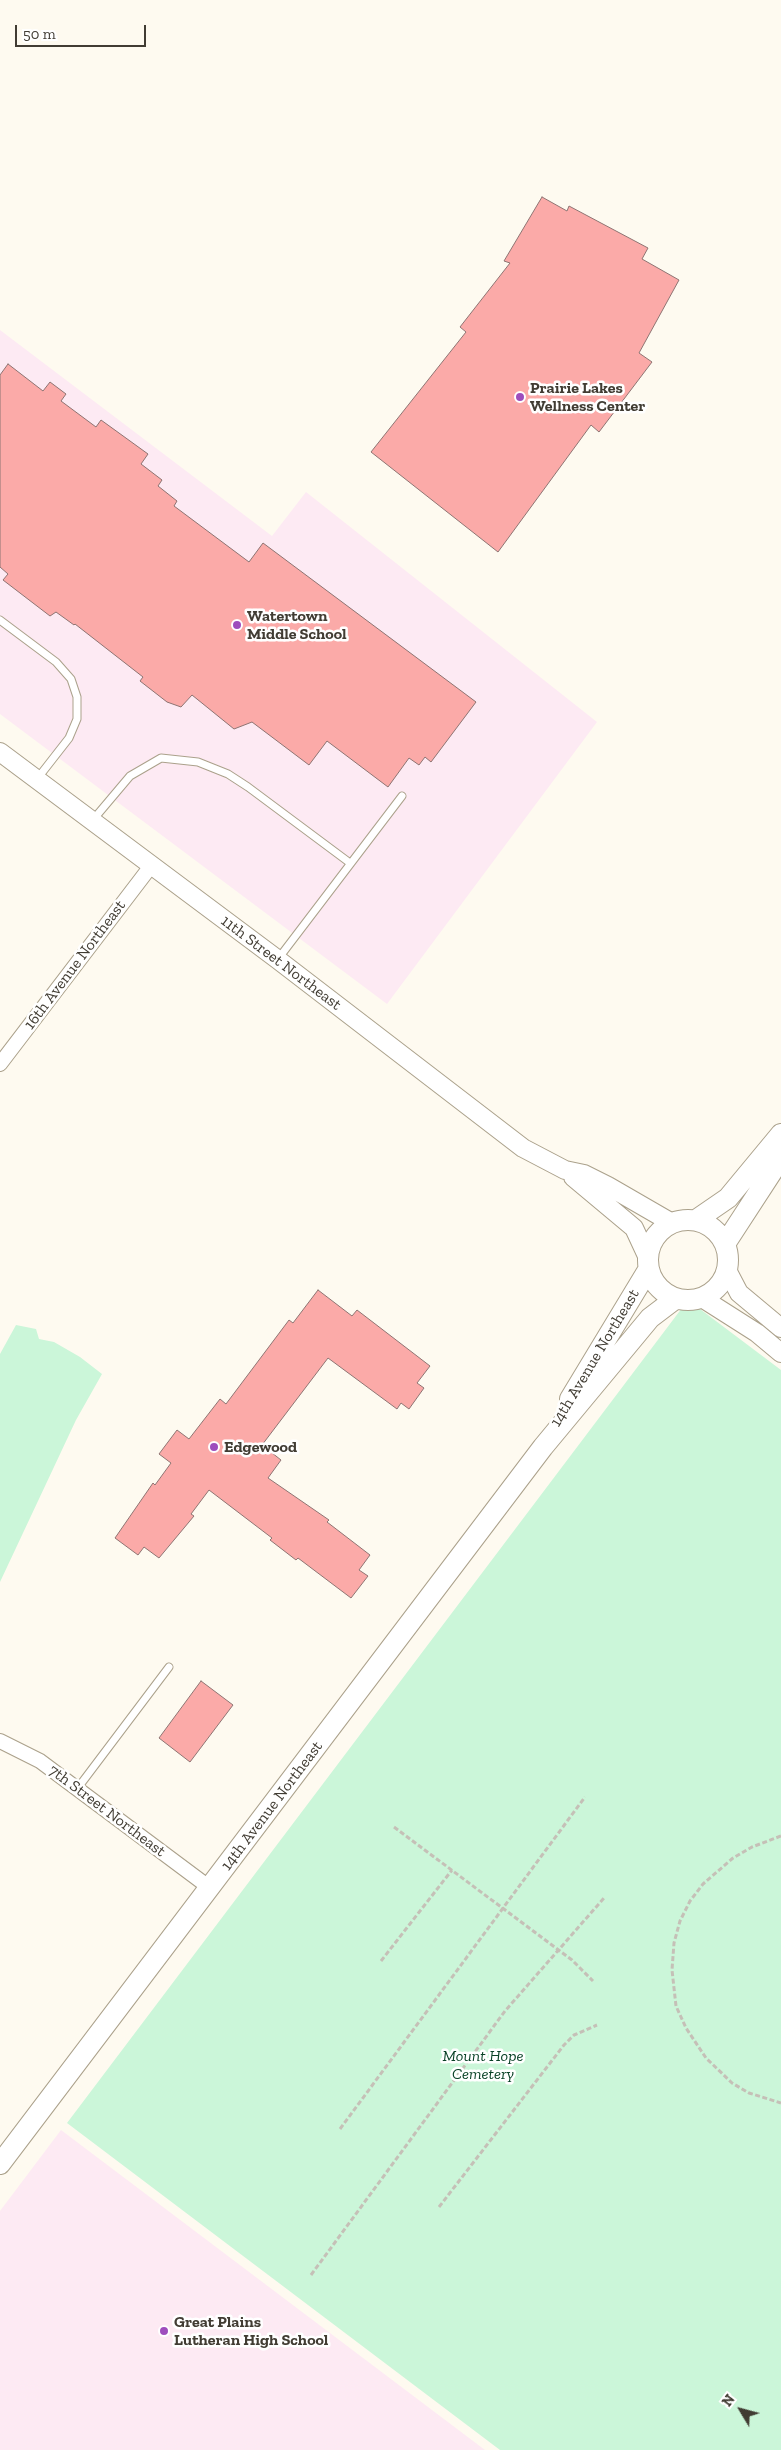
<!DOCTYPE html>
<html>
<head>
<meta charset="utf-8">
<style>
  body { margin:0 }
  #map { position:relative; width:781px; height:2450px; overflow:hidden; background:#fefaf0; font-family:"Zilla Slab",serif }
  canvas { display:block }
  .north { position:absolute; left:716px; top:2385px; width:50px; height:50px; -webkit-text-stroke:4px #fff; paint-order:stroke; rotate:307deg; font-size:14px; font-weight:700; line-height:20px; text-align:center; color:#413c33 }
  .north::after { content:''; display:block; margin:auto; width:18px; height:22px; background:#413c33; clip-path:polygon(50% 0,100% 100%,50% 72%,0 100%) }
  .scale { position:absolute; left:15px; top:25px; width:131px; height:22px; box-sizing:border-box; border:2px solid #413c33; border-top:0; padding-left:6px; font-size:15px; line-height:18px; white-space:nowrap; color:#413c33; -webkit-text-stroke:4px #fff; paint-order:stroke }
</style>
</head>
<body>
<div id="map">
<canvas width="781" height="2450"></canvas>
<div class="north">N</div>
<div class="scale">50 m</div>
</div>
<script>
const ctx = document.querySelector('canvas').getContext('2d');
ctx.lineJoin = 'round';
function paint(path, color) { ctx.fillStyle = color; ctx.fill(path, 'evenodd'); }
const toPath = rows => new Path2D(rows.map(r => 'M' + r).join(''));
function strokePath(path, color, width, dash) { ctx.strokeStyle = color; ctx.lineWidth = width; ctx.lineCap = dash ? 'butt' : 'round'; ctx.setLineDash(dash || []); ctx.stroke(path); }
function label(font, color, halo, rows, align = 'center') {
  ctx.font = font + ' "Zilla Slab",serif'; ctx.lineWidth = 5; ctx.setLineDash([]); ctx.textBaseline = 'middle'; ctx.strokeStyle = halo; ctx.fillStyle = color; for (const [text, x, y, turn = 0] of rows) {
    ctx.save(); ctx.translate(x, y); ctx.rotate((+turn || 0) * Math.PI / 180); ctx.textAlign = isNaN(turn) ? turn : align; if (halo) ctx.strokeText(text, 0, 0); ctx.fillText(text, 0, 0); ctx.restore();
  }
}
paint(toPath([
  [0,330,272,536,306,492,597,722,387,1004,0,714],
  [61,2130,485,2450,0,2450,0,2211]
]), '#fdeaf3');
paint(toPath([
  [688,1300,781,1370,781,2450,500,2450,67,2123],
  [16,1325,36,1329,39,1339,54,1342,80,1357,102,1374,76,1420,0,1582,0,1354]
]), '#cbf6d9');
const building = toPath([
  [542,197,567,211,569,206,648,248,642,259,679,280,639,353,652,362,599,432,591,425,498,552,371,452,466,332,460,327,510,263,504,261,542,197],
  [8,364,43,391,50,382,66,394,61,401,96,427,101,420,148,454,141,464,162,480,158,486,177,501,174,506,249,562,263,543,476,702,431,762,425,757,419,765,409,758,388,787,327,741,309,765,252,722,234,729,192,695,181,707,167,702,140,681,143,677,75,624,74,625,56,612,50,616,3,580,8,574,0,567,0,375,8,364],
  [318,1290,352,1316,357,1310,430,1366,417,1383,424,1388,409,1409,401,1403,397,1409,328,1358,262,1445,281,1460,268,1478,329,1520,327,1522,370,1555,359,1570,368,1576,351,1598,298,1558,296,1560,270,1540,272,1538,209,1490,191,1514,194,1516,159,1558,144,1547,138,1555,115,1538,153,1483,155,1485,171,1463,159,1454,177,1430,189,1439,220,1399,226,1404,289,1320,293,1323,318,1290],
  [201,1681,233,1705,190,1762,159,1738,201,1681]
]);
paint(building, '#fbaaa8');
strokePath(building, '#8e7472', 1);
const service = toPath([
  [0,620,56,662,71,679,77,697,77,719,69,738,37,779],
  [92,821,130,776,161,758,198,762,228,774,248,787,350,863],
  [278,959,402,796],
  [77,1789,169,1667]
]);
const minor = toPath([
  [0,1064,151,866],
  [0,1741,40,1761,210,1888]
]);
const tertiary = toPath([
  [0,752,277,959,523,1148,565,1170,584,1174,608,1186,672,1223],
  [573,1177,634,1228,647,1256],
  [727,1270,739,1293,781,1328],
  [702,1298,757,1333,781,1353]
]);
const secondary = toPath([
  '648 1260a40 40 0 1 1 80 0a40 40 0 1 1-80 0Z',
  [696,1220,728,1198,781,1134],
  [725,1244,781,1158],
  [570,1399,648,1270],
  [0,2164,543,1447,650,1318,675,1299]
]);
strokePath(service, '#aba18b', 9);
strokePath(minor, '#aba18b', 16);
strokePath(tertiary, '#aba18b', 20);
strokePath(secondary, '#aba18b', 22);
strokePath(toPath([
  [394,1827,572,1960,593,1981],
  [781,1836,752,1847,733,1858,703,1884,690,1901,680,1921,674,1943,672,1970,676,2006,686,2028,706,2058,732,2083,749,2093,781,2103],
  [381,1961,452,1870],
  [340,2129,585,1797],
  [439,2207,564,2045,574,2035,597,2025],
  [311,2275,505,2011,604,1898]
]), '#c5c0b7', 3, [5, 2.5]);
strokePath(service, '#fff', 7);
strokePath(minor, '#fff', 14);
strokePath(tertiary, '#fff', 18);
strokePath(secondary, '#fff', 20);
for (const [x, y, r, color] of [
  [520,397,5,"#9e4dbd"],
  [237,625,5,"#9e4dbd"],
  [214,1447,5,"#9e4dbd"],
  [164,2331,5,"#9e4dbd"]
]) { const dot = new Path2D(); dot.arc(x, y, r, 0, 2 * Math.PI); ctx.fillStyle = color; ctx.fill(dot); strokePath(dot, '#fff', 2); }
label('bold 16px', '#413c33', '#fff', [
  ["Prairie Lakes",530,388],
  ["Wellness Center",530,406],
  ["Watertown",247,616],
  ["Middle School",247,634],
  ["Edgewood",224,1447],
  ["Great Plains",174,2322],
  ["Lutheran High School",174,2340]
], 'left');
label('16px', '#413c33', '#fff', [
  ["11th Street Northeast",281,963,37],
  ["16th Avenue Northeast",75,965,-53],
  ["14th Avenue Northeast",595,1358,-59],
  ["14th Avenue Northeast",272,1806,-53],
  ["7th Street Northeast",107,1811,37]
]);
label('italic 16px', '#094226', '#fff', [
  ["Mount Hope",483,2056],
  ["Cemetery",483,2074]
]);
</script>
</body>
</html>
